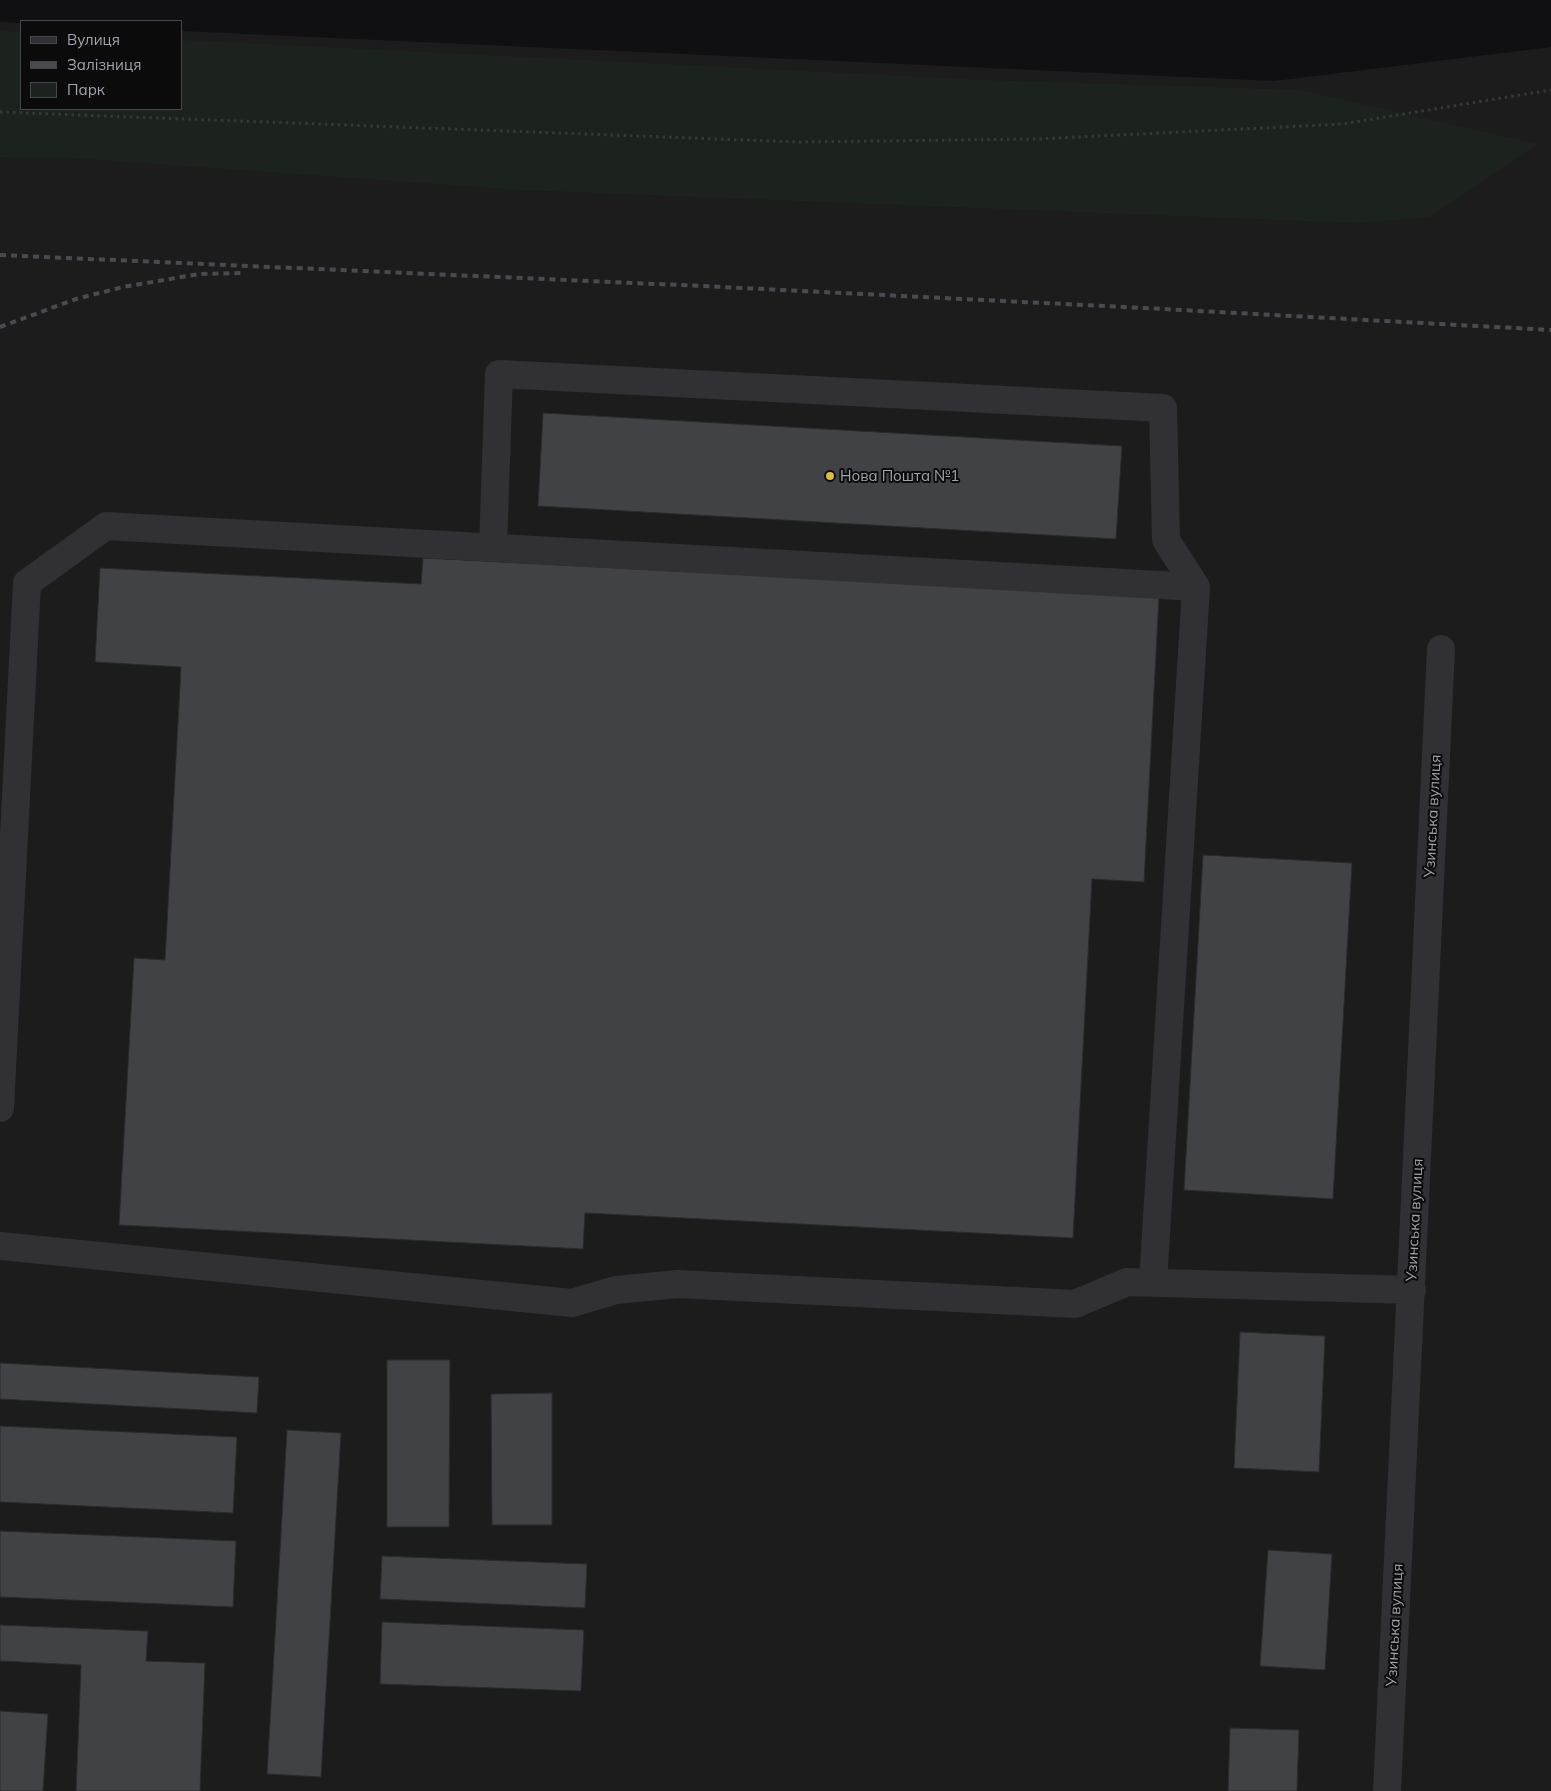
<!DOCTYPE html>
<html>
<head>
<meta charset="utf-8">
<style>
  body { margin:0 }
  #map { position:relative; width:1551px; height:1791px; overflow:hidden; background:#100f11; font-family:Mulish,sans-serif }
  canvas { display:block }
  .legend { position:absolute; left:20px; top:20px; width:162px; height:90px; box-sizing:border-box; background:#0b0b0b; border:1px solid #47484d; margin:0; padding:6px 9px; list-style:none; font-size:15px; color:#a2a4b0 }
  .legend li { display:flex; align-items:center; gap:10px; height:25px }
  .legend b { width:25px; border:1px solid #47484d }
</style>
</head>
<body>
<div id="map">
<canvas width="1551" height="1791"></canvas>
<ul class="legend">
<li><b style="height:6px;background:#313135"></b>Вулиця</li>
<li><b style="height:6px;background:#4a4b50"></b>Залізниця</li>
<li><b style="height:14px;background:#1c231e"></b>Парк</li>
</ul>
</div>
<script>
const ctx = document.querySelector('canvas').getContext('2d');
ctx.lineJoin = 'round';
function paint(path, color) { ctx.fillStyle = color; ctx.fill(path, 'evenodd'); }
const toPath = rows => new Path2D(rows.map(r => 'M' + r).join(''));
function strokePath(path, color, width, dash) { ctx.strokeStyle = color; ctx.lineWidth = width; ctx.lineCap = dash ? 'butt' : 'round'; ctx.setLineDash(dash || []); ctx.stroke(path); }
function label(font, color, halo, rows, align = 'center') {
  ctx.font = font + ' Mulish,sans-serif'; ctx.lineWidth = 4; ctx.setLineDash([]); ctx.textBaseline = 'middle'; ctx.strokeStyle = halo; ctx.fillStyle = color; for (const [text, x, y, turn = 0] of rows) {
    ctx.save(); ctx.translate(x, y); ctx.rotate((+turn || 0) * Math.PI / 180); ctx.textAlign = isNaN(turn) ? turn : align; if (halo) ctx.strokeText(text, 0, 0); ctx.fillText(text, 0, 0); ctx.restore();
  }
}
paint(toPath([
  [0,22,21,23,21,109,181,109,181,31,1274,81,1551,47,1551,1791,0,1791]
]), '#1c1c1d');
paint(toPath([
  [0,31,21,32,21,109,181,109,181,40,982,80,1301,90,1537,144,1430,217,1358,223,521,190,71,158,0,157]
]), '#1c231e');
const building = toPath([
  [543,413,1122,446,1116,539,538,506,543,413],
  [423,558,1159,596,1144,882,1092,879,1073,1238,585,1213,583,1249,119,1225,134,958,165,960,181,667,95,662,100,568,421,584,423,558],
  [1203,855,1352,863,1333,1199,1184,1190,1203,855],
  [1240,1332,1325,1336,1319,1472,1234,1468,1240,1332],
  [387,1360,450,1360,449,1527,387,1527,387,1360],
  [0,1363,259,1377,257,1413,0,1399,0,1363],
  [552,1393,552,1525,492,1525,491,1394,552,1393],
  [0,1426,237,1437,233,1513,0,1502,0,1426],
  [287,1430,341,1433,321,1777,267,1774,287,1430],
  [0,1531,236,1541,233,1607,0,1597,0,1531],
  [1268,1550,1332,1554,1325,1670,1260,1666,1268,1550],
  [382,1556,587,1564,585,1608,380,1599,382,1556],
  [382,1622,584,1630,581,1691,380,1684,382,1622],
  [0,1625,148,1631,146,1661,205,1663,200,1791,76,1791,81,1665,0,1661,0,1625],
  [0,1711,48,1714,43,1791,0,1791,0,1711],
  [1230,1728,1299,1730,1297,1791,1228,1791,1230,1728]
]);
paint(building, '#414246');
strokePath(building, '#2a2a2c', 1);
strokePath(toPath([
  [0,112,797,142,1038,139,1343,124,1551,90]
]), '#37383c', 3, [2.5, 4]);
strokePath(toPath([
  [493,548,499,374,1163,408,1166,540,1196,587],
  [0,1108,27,583,106,526,1196,587,1153,1282],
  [0,1246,572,1303,616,1290,678,1284,1075,1304,1127,1282,1412,1290],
  [1387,1791,1441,649]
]), '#313135', 28);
strokePath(toPath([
  [0,255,702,286,1144,308,1551,330],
  [0,327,76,299,123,287,199,274,245,273]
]), '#4a4b50', 4, [6, 5]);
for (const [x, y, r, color] of [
  [830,476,5,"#d9bd3f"]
]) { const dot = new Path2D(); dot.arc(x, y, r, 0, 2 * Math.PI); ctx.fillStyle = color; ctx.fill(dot); strokePath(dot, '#0b0b0b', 2); }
label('15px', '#a2a4b0', '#0b0b0b', [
  ["Нова Пошта №1",840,476]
], 'left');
label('15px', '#a2a4b0', '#0b0b0b', [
  ["Узинська вулиця",1433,816,-87],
  ["Узинська вулиця",1415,1220,-87],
  ["Узинська вулиця",1395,1625,-87]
]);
</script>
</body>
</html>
